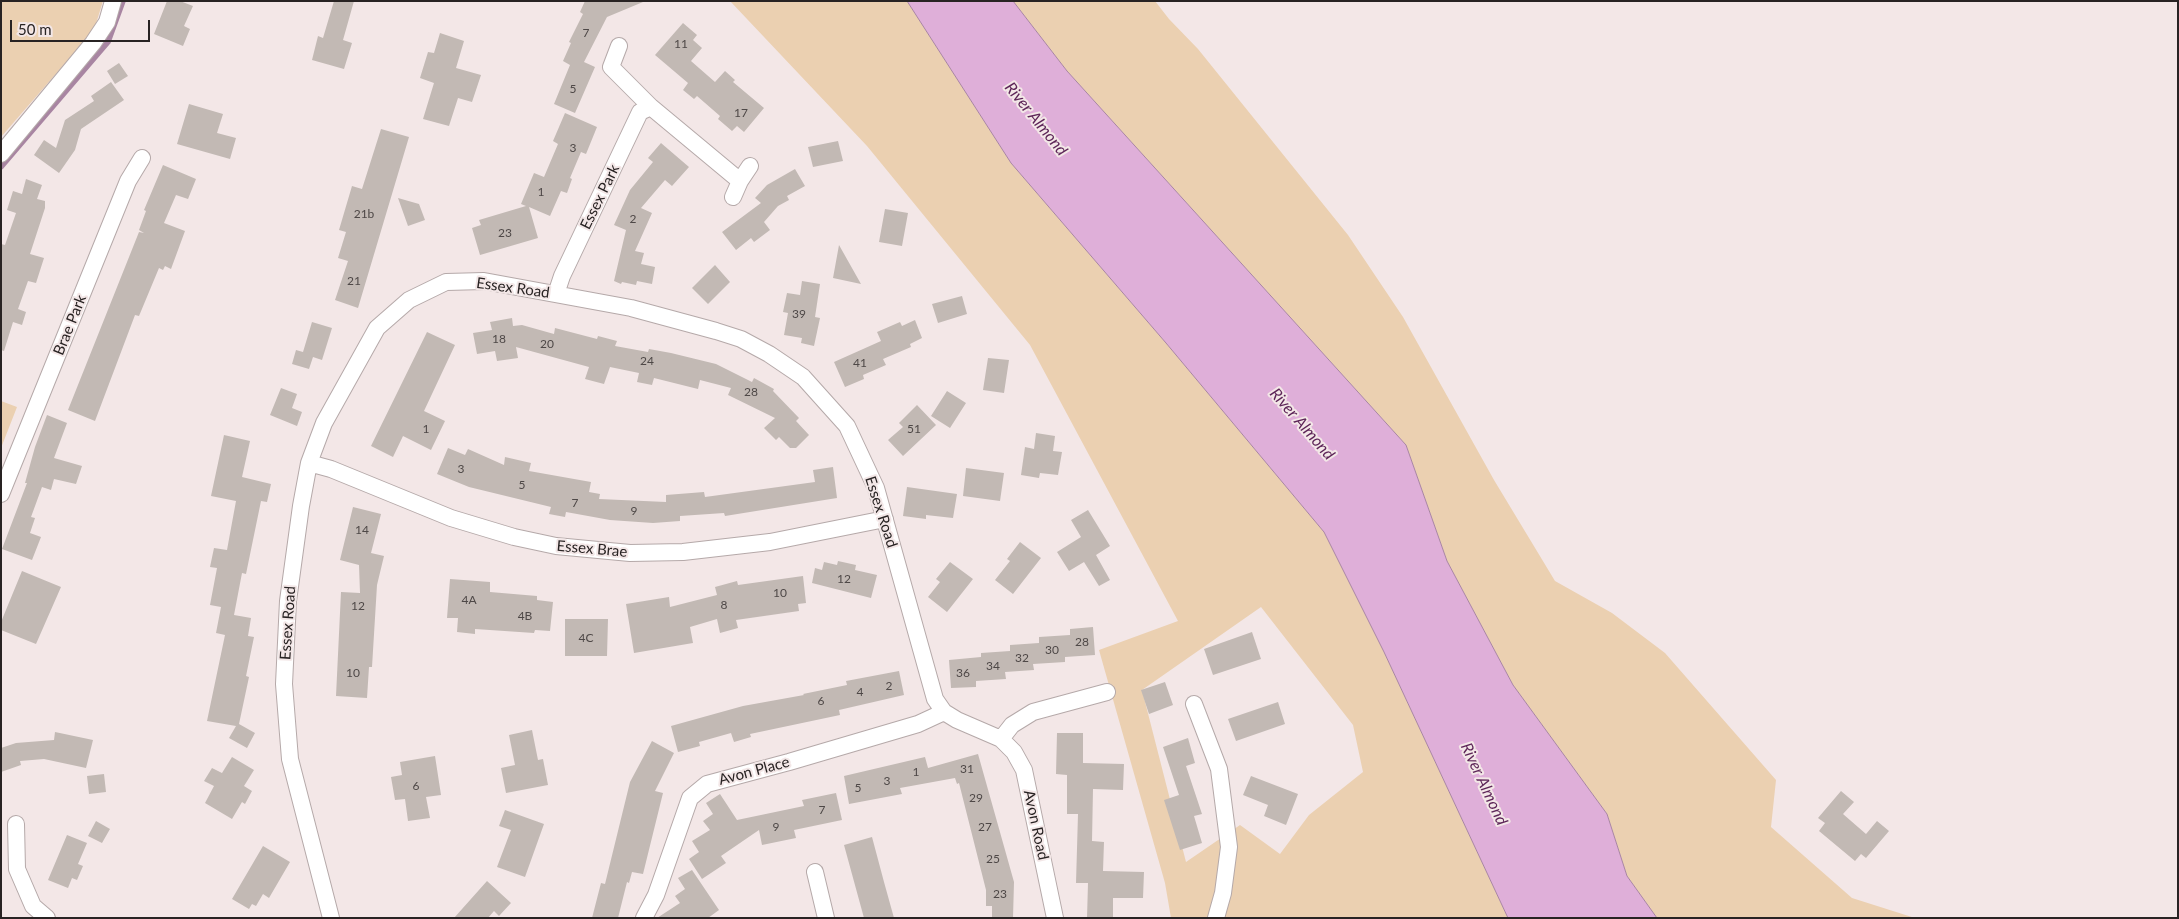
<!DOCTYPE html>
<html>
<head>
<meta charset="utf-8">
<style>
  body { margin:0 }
  #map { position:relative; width:2179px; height:919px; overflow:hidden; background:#f3e7e7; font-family:Lato,sans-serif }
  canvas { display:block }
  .frame { position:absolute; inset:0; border:2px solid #282323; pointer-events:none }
  .scale { position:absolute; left:10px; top:20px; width:140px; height:22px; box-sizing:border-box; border:2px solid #282323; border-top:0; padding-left:6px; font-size:15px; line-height:18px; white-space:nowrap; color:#282323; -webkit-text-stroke:4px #f3e7e7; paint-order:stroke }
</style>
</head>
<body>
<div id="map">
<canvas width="2179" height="919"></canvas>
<div class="frame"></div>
<div class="scale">50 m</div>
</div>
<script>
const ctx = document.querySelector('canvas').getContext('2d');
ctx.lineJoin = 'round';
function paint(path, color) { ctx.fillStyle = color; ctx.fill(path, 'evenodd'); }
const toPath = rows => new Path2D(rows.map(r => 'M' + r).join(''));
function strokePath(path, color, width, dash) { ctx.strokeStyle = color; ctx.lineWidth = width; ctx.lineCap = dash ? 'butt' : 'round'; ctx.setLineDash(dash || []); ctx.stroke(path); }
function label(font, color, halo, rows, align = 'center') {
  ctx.font = font + ' Lato,sans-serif'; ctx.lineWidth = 4; ctx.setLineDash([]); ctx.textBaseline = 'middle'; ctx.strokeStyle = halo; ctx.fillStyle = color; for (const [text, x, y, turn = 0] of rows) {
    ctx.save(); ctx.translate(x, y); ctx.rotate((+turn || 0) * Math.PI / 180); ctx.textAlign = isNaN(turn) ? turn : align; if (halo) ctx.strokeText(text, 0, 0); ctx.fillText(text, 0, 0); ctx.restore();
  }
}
paint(toPath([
  [1,1,103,1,94,30,1,137],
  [730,1,907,1,1011,163,1166,343,1324,532,1384,652,1508,918,1171,918,1165,883,1099,650,1178,621,1030,345,867,146],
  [1261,607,1353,725,1363,772,1309,815,1280,854,1240,825,1186,862,1142,690],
  [1013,1,1155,1,1169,19,1198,49,1348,235,1403,317,1494,480,1555,581,1612,613,1665,653,1776,780,1771,827,1852,898,1915,918,1657,918,1627,876,1607,814,1513,685,1447,561,1406,445,1067,71],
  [1,401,17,407,1,448]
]), '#ebd0b1');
const water = toPath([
  [907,1,1013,1,1067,71,1406,445,1447,561,1513,685,1607,814,1627,876,1657,918,1508,918,1384,652,1324,532,1166,343,1011,163,907,1]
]);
paint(water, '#dfafd9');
strokePath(water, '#a885a2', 1);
strokePath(toPath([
  [1,167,108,42,123,1]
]), '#a885a2', 5.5);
paint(toPath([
  [167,1,180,1,193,6,184,26,190,29,183,46,154,34],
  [334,1,354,1,343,40,352,43,344,69,312,60,318,36,323,38],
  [585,1,643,2,607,17,584,62,595,67,575,113,554,104,570,65,563,61,571,43,569,42,583,14,580,12],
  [683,23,697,35,693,40,702,48,691,61,715,82,725,71,735,80,733,82,764,108,744,132,737,126,732,131,718,119,720,116,697,96,694,99,683,90,688,83,655,55],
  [440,33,464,41,456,68,481,75,472,102,458,98,449,126,423,119,434,83,420,78,428,52,434,53],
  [119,63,128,76,115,84,107,71],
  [111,82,124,100,81,129,75,150,59,173,34,155,44,140,56,148,65,120,94,101,91,96],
  [189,104,223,114,217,133,236,138,230,159,177,144],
  [565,113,597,127,586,154,581,152,570,178,572,179,567,193,561,191,550,216,529,207,538,238,480,255,472,228,481,225,479,220,526,206,521,204,534,173,544,177,558,144,553,141],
  [381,129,409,137,358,308,335,300,348,261,338,258,346,232,339,230,352,186,362,189],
  [838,141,843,161,813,167,808,147],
  [661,143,689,167,672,186,665,180,641,208,652,213,635,251,644,253,641,264,655,267,652,284,637,281,636,285,622,282,621,284,614,281,626,230,614,225,630,190,653,162,648,158],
  [163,165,196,179,188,199,176,195,164,223,185,231,171,269,165,266,163,270,159,268,139,316,135,315,95,421,68,410,139,232,144,233,139,230,146,211,144,210],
  [795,169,805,186,787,196,789,200,778,206,764,222,770,230,754,242,751,238,736,250,722,232,761,203,755,198,767,185],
  [26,179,42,185,37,199,45,201,45,208,30,254,44,258,36,283,28,281,18,309,26,312,22,325,13,322,4,351,1,350,1,244,5,245,16,213,7,210,13,191,22,194],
  [398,198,419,204,425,220,408,226],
  [885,209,908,213,902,246,879,242],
  [839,245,861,284,833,278],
  [715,265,730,282,708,304,692,288],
  [802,281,820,284,815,317,820,318,814,346,801,343,802,338,784,335,788,313,783,312,787,293,800,295],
  [962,296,967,314,938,323,932,304],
  [512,318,513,326,522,325,554,334,555,328,597,339,598,336,617,341,615,346,648,352,649,349,671,353,716,364,752,382,754,378,774,389,773,391,799,418,796,421,809,435,796,448,790,448,779,437,776,440,764,428,775,418,728,395,731,388,700,380,698,389,654,378,652,385,637,382,639,373,610,367,604,384,585,379,589,367,516,347,518,358,497,361,495,351,477,354,473,333,492,330,490,322],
  [915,320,922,338,910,344,911,347,883,359,886,365,863,375,864,379,845,387,834,362,881,341,877,332,900,322,902,326],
  [312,322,332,328,322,360,313,357,309,369,292,364,296,350,303,352],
  [427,332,455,345,424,411,445,421,431,450,403,436,393,457,371,446],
  [988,358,1009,360,1004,393,983,390],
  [281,388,297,394,292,408,302,412,297,426,270,415],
  [947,391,966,403,950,428,931,416],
  [917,405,936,425,903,456,888,440,903,427,899,423],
  [47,415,67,423,54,458,82,466,76,484,54,479,51,490,42,487,31,517,35,518,30,533,41,537,32,560,2,549,27,483,25,483,35,447],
  [1036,433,1055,436,1053,451,1062,452,1058,475,1040,473,1039,478,1021,475,1025,447,1034,449],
  [224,435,250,441,242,477,271,484,267,502,261,501,246,574,242,573,234,615,251,618,248,636,254,637,246,676,249,677,239,724,255,733,247,748,229,738,236,726,207,721,225,635,216,633,221,607,210,605,217,568,210,567,214,548,227,550,236,501,211,496],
  [448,448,465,455,468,449,504,465,505,457,531,463,529,471,591,482,589,492,600,494,599,499,666,502,666,495,704,492,705,497,815,482,813,470,833,467,837,498,725,516,724,513,680,516,680,521,653,523,610,520,566,512,565,517,549,514,551,507,469,487,437,474],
  [966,468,1004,473,1000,501,963,496],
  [907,487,957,494,953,518,926,515,926,519,903,516],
  [353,507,381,514,371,553,384,556,377,585,372,667,369,667,367,698,336,696,341,592,360,593,359,565,340,560],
  [1088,510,1110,546,1096,555,1110,580,1099,586,1084,562,1069,571,1057,552,1081,537,1071,520],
  [1020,542,1041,558,1013,594,995,580,1010,561,1007,559],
  [838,561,856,565,855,570,877,575,871,598,812,583,815,568,822,570,824,562,837,565],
  [950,562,973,579,947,612,928,597,940,582,936,579],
  [22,571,61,587,36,644,1,630,1,622],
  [803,576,806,603,798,604,799,611,736,620,738,628,720,633,717,619,690,627,693,643,634,653,626,604,669,597,670,607,717,595,715,587,737,581,738,585],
  [450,579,490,582,490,592,537,596,537,600,553,602,550,631,535,630,534,633,475,629,475,634,457,632,458,618,447,618],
  [565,619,608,619,607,656,565,656],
  [1093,627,1095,655,1065,657,1065,662,1033,664,1034,670,1005,672,1006,679,976,681,976,687,951,688,949,660,981,657,981,653,1010,651,1010,645,1039,643,1039,637,1070,635,1070,629],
  [1252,632,1261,659,1213,675,1204,649],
  [899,671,904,695,839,710,840,715,750,734,751,737,734,742,731,733,699,742,700,746,678,752,671,726,743,706,804,695,803,694,847,685,846,681],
  [1165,682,1173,705,1149,714,1141,690],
  [1278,702,1285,724,1236,741,1228,719],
  [532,730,538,760,543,759,548,785,506,793,501,768,515,765,509,735],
  [55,732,93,740,86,768,44,759,20,761,21,765,1,772,1,748,16,743,54,740],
  [1057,733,1083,733,1083,763,1124,764,1123,790,1093,789,1092,841,1104,842,1103,871,1144,872,1143,898,1113,898,1113,918,1087,918,1088,883,1076,883,1078,814,1067,814,1067,775,1056,774],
  [1188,738,1195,763,1186,766,1202,814,1194,816,1202,843,1180,850,1164,800,1179,795,1163,747],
  [652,741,674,753,655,791,663,793,643,874,632,872,629,883,627,882,618,918,592,918,601,883,605,884,630,782],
  [978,754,1014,882,1013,918,992,918,992,906,986,906,986,890,959,783,957,784,955,778,900,788,902,794,849,804,844,776,925,757,928,768],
  [435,756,441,795,426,797,430,818,408,821,405,799,395,800,391,777,402,775,400,762],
  [232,757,254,770,244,786,252,791,245,804,242,802,232,819,205,803,214,786,204,781,212,768,222,773],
  [104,774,106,792,89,794,87,776],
  [1251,776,1298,794,1286,825,1264,816,1268,805,1243,795],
  [1841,791,1854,802,1843,814,1866,834,1877,821,1889,831,1866,858,1861,854,1855,861,1819,831,1825,823,1818,818],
  [836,793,842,820,794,830,796,838,762,845,759,830,721,856,726,863,702,879,689,859,699,852,692,841,710,830,703,821,713,814,706,803,720,794,737,820,804,806,802,800],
  [505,810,544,824,525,877,497,867,511,830,499,826],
  [96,821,110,829,102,843,88,836],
  [67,835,87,843,78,864,83,866,77,880,72,878,68,888,48,880],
  [872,837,884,882,894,918,864,918,844,845],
  [263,846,290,862,269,898,263,894,256,906,252,904,249,909,232,899],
  [692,870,719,910,708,918,657,918,680,903,675,896,685,889,678,878],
  [487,881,511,903,499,916,494,911,488,918,454,918]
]), '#c2b9b4');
const street = toPath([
  [619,46,611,67,651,107,740,181,750,166],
  [1,154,93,43,107,22,113,1],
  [733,197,740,181],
  [556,294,562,276,640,112,651,107],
  [309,463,331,469,451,518,514,537,556,546,630,553,683,552,770,542,885,519],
  [1,494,128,181,142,158],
  [1194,704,1219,769,1229,847,1223,893,1216,918],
  [1001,739,1012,725,1033,712,1107,692],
  [16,824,17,869,33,906,47,918],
  [815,872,826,918],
  [331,918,290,759,284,684,288,601,301,506,309,463,324,423,377,328,409,300,446,282,484,281,631,308,716,331,741,339,769,354,803,377,847,426,876,488,935,699,944,712,957,720,1001,739,1014,752,1024,770,1055,918],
  [644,918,656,895,690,798,707,784,789,762,918,724,944,712]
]);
strokePath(street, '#b5a9a9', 18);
strokePath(street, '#fff', 16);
label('12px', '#4e4847', null, [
  ["7",586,33],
  ["11",681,44],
  ["5",573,89],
  ["17",741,113],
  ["3",573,148],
  ["1",541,192],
  ["21b",364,214],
  ["2",633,219],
  ["23",505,233],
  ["21",354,281],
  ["39",799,314],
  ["18",499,339],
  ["20",547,344],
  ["24",647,361],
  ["41",860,363],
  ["28",751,392],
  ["1",426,429],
  ["51",914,429],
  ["3",461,469],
  ["5",522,485],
  ["7",575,503],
  ["9",634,511],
  ["14",362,530],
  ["12",844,579],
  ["10",780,593],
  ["4A",469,600],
  ["8",724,605],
  ["12",358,606],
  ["4B",525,616],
  ["4C",586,638],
  ["28",1082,642],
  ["30",1052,650],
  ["32",1022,658],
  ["34",993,666],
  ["10",353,673],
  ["36",963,673],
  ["2",889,686],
  ["4",860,692],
  ["6",821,701],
  ["31",967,769],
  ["1",916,772],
  ["3",887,781],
  ["6",416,786],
  ["5",858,788],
  ["29",976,798],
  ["7",822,810],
  ["9",776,827],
  ["27",985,827],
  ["25",993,859],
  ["23",1000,894]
]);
label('15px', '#282323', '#f3e7e7', [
  ["Essex Park",600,197,-64],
  ["Essex Road",513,288,8],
  ["Brae Park",70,325,-68],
  ["Essex Road",881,512,72],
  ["Essex Brae",592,549,5],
  ["Essex Road",288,623,-86],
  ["Avon Place",754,771,-15],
  ["Avon Road",1036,825,78]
]);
label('italic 16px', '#5d2558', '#f3e7e7', [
  ["River Almond",1036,119,51],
  ["River Almond",1302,424,49],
  ["River Almond",1484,784,65]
]);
</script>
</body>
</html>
